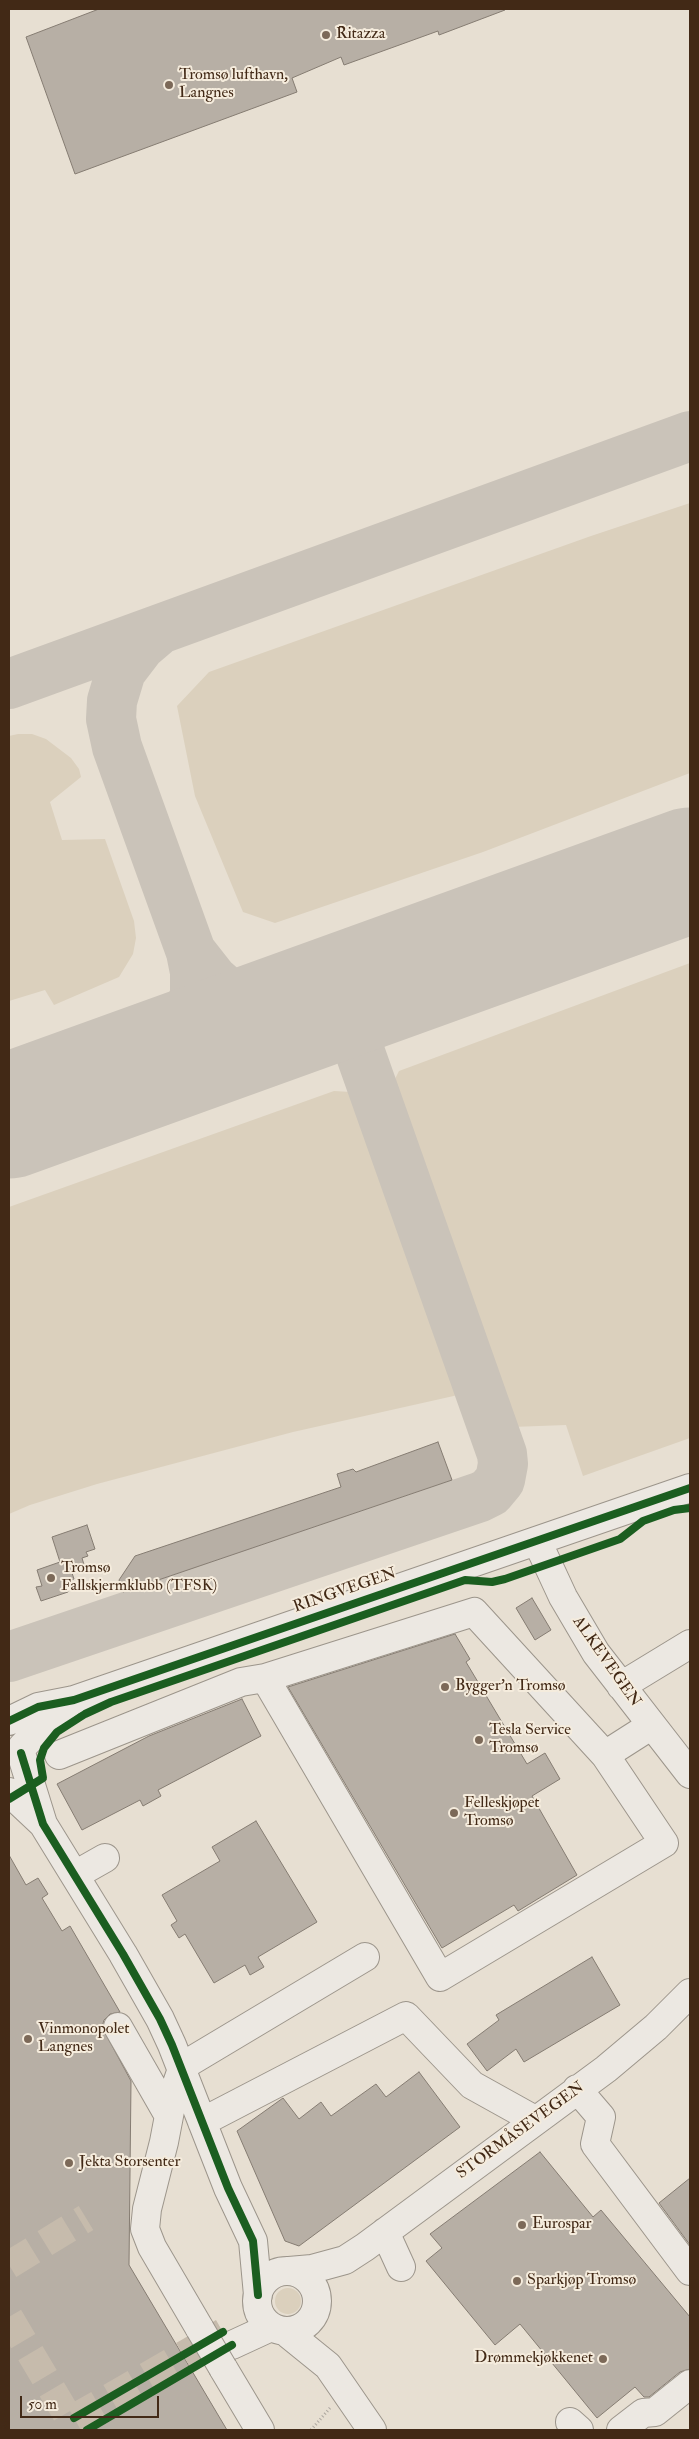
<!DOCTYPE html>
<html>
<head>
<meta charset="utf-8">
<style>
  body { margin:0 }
  #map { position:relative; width:699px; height:2439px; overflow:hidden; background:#e7dfd2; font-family:"IM FELL Double Pica",serif }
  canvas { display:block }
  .frame { position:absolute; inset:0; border:10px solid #422916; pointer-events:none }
  .scale { position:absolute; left:20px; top:2396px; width:139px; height:22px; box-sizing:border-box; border:2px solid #422916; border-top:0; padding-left:6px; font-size:15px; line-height:18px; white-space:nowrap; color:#422916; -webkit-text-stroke:4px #f5ecdd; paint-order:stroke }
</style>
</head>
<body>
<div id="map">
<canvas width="699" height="2439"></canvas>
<div class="frame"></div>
<div class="scale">50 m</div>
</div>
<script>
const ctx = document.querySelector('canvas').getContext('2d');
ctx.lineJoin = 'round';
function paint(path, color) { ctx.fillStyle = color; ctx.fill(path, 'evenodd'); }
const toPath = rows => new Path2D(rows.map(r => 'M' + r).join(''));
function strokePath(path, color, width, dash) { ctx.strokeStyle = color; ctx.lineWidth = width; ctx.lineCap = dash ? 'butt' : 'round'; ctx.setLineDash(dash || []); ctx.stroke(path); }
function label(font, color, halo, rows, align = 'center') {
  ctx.font = font + ' "IM FELL Double Pica",serif'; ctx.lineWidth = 4; ctx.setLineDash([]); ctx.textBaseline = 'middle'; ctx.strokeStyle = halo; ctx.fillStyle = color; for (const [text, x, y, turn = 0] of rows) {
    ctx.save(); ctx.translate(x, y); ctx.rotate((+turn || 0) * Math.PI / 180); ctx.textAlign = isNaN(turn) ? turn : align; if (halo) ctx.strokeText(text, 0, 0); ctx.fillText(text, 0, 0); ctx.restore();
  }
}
paint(toPath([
  [690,503,690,773,483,852,275,923,243,912,195,796,177,706,209,672,591,536],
  [18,734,32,734,46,739,71,758,79,769,81,777,50,802,62,840,105,839,134,921,136,938,133,954,119,977,54,1005,45,990,9,1001,9,736],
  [690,963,690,1438,583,1476,566,1425,512,1427,391,1087,399,1071],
  [334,1091,351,1092,365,1106,467,1393,293,1432,97,1484,30,1505,9,1514,9,1207],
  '275 2301a13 13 0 1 1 26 0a13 13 0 1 1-26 0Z'
]), '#dbd0bd');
strokePath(toPath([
  [9,684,690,436],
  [191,952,213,980,228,993,246,1003,283,1009,309,1007],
  [139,1069,162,1053,180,1032,189,1014,195,994,195,972,191,952,117,747,111,719,112,701,121,671,140,646,160,629],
  [9,1657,480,1497,490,1492,500,1480,503,1464,502,1454,357,1044,358,1016,365,1001,375,989,390,978]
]), '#cac3b9', 50);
strokePath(toPath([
  [9,1116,690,870]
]), '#cac3b9', 125);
const building = toPath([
  [99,9,504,9,505,10,439,35,438,31,344,65,341,57,292,78,297,92,75,174,26,37,99,9],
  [438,1442,452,1480,123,1592,119,1580,135,1556,341,1487,337,1474,353,1469,356,1472,438,1442],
  [87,1525,95,1549,86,1552,88,1556,82,1558,85,1568,72,1573,74,1579,65,1582,68,1592,41,1601,36,1587,42,1586,37,1570,60,1562,52,1537,87,1525],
  [532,1598,551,1630,535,1640,516,1608,532,1598],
  [455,1634,470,1659,466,1662,527,1764,545,1753,560,1779,532,1796,577,1875,518,1911,514,1905,442,1948,288,1687,455,1634],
  [242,1699,261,1736,158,1790,161,1796,143,1806,140,1800,82,1830,57,1784,149,1736,242,1699],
  [256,1821,317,1922,258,1957,264,1967,250,1975,245,1965,214,1983,185,1934,179,1938,171,1925,177,1921,162,1895,220,1861,212,1847,256,1821],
  [9,1855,26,1885,38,1878,48,1894,42,1898,62,1931,70,1926,120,2012,110,2014,104,2020,102,2027,131,2081,129,2265,227,2430,9,2430,9,1855],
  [592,1957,620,2005,524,2062,516,2049,487,2071,467,2044,499,2020,496,2015,592,1957],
  [419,2072,460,2127,299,2246,285,2241,237,2131,283,2098,299,2119,321,2102,331,2116,376,2084,386,2097,419,2072],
  [540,2152,593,2217,601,2210,690,2317,690,2369,680,2372,649,2397,644,2397,635,2387,597,2418,520,2324,495,2345,426,2261,442,2248,430,2234,540,2152],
  [690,2178,690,2245,659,2203,690,2178]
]);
paint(building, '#b7afa5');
strokePath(building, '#857c72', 1);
strokePath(toPath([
  [9,2265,86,2218],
  [9,2317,70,2420],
  [74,2418,223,2332]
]), '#c6bbac', 28, [28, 14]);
const minor = toPath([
  [537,1541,563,1597,596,1653,690,1774],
  [265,1678,440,1977,664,1843,605,1755],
  [621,1686,690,1644],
  [9,1721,38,1707,74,1700,690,1488],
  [22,1747,55,1714,73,1700],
  [21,1753,43,1824,123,1954,160,2019,172,2045,228,2188,253,2241,258,2295],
  [59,1755,241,1682,265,1678,474,1612,605,1755,652,1725],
  [9,1792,42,1823],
  [75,1875,105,1858],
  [118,2027,169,2116],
  [181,2067,365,1957],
  [182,2069,173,2095,164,2142,147,2209,145,2229,152,2247,200,2329],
  [577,2089,601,2117,595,2144,690,2271],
  [202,2122,406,2016,472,2085,535,2120],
  [385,2232,401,2267],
  '257 2301a30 30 0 1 1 60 0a30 30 0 1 1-60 0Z',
  [289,2271,312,2269,345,2260,365,2247,606,2069,656,2027,690,1993],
  [286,2332,328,2366,372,2430],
  [232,2345,271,2327],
  [223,2368,260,2430],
  [570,2422,579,2430],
  [621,2430,643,2413,655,2412,690,2384]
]);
strokePath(minor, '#9c958b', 30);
strokePath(toPath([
  [311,2430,330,2408]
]), '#ada7a0', 3, [1, 2.5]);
strokePath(minor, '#ece8e2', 28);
const minorBridge = toPath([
  [200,2329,223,2368]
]);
strokePath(minorBridge, '#9c958b', 30, []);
strokePath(minorBridge, '#ece8e2', 28);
strokePath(toPath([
  [9,1721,38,1707,74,1700,690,1488],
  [21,1753,43,1824,123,1954,160,2019,172,2045,228,2188,253,2241,258,2295],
  [9,1799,43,1778,40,1760,44,1748,57,1732,85,1714,111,1702,465,1580,492,1582,505,1579,620,1539,643,1521,674,1510,690,1508],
  [74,2418,223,2332],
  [87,2430,232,2345]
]), '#1b5e20', 8);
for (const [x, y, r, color] of [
  [326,35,5,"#7c6958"],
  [169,85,5,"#7c6958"],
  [51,1578,5,"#7c6958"],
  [445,1687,5,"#7c6958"],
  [479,1740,5,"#7c6958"],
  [454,1813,5,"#7c6958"],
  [28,2039,5,"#7c6958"],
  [69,2163,5,"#7c6958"],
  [522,2225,5,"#7c6958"],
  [517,2281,5,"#7c6958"],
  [603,2359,5,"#7c6958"]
]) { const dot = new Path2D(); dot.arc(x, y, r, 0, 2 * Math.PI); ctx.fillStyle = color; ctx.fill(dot); strokePath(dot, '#f5ecdd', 2); }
label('16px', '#422916', '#f5ecdd', [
  ["Ritazza",336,35],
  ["Tromsø lufthavn,",179,76],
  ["Langnes",179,94],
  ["Tromsø",61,1569],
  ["Fallskjermklubb (TFSK)",61,1587],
  ["Bygger'n Tromsø",455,1687],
  ["Tesla Service",489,1731],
  ["Tromsø",489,1749],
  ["Felleskjøpet",464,1804],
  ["Tromsø",464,1822],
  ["Vinmonopolet",38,2030],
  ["Langnes",38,2048],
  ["Jekta Storsenter",79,2163],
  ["Eurospar",532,2225],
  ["Sparkjøp Tromsø",527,2281],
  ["Drømmekjøkkenet",593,2359,"right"]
], 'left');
label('16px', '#422916', '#f5ecdd', [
  ["RINGVEGEN",345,1591,-19],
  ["ALKEVEGEN",606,1662,55],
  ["STORMÅSEVEGEN",521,2131,-36]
]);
</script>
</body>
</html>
